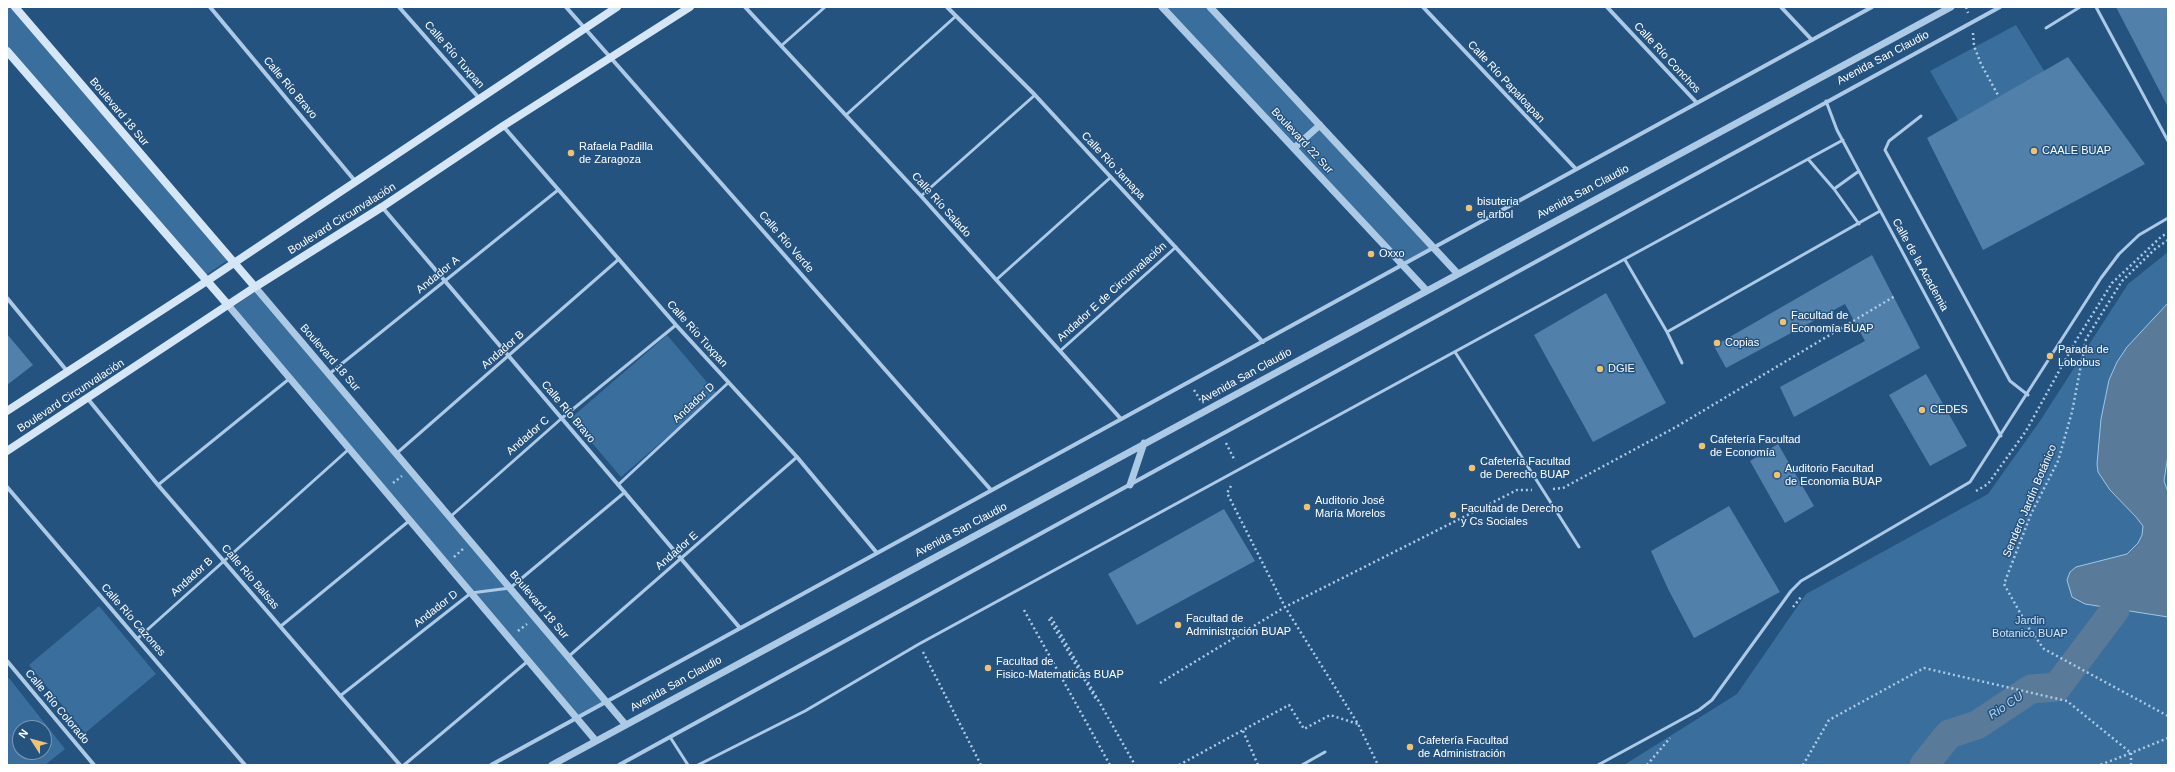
<!DOCTYPE html>
<html>
<head>
<meta charset="utf-8">
<style>
  body { margin:0 }
  #map { position:relative; width:2175px; height:772px; overflow:hidden; background:#255380; font-family:Helvetica,sans-serif }
  canvas { display:block }
  .frame { position:absolute; inset:0; border:8px solid #fff; pointer-events:none }
  .north { position:absolute; left:12px; top:720px; width:40px; height:40px; box-sizing:border-box; background:#255380; border:1px solid #7c98b3; border-radius:50%; rotate:306deg; font-size:11px; font-weight:700; line-height:16px; text-align:center; color:#fff }
  .north::after { content:''; display:block; margin:auto; width:14px; height:18px; background:#f0c270; clip-path:polygon(50% 0,100% 100%,50% 72%,0 100%) }
</style>
</head>
<body>
<div id="map">
<canvas width="2175" height="772"></canvas>
<div class="frame"></div>
<div class="north">N</div>
</div>
<script>
const ctx = document.querySelector('canvas').getContext('2d');
ctx.lineJoin = 'round';
function paint(path, color) { ctx.fillStyle = color; ctx.fill(path, 'evenodd'); }
const toPath = rows => new Path2D(rows.map(r => 'M' + r).join(''));
function strokePath(path, color, width, dash) { ctx.strokeStyle = color; ctx.lineWidth = width; ctx.lineCap = dash ? 'butt' : 'round'; ctx.setLineDash(dash || []); ctx.stroke(path); }
function label(font, color, halo, rows, align = 'center') {
  ctx.font = font + ' Helvetica,sans-serif'; ctx.lineWidth = 3; ctx.setLineDash([]); ctx.textBaseline = 'middle'; ctx.strokeStyle = halo; ctx.fillStyle = color; for (const [text, x, y, turn = 0] of rows) {
    ctx.save(); ctx.translate(x, y); ctx.rotate((+turn || 0) * Math.PI / 180); ctx.textAlign = isNaN(turn) ? turn : align; if (halo) ctx.strokeText(text, 0, 0); ctx.fillText(text, 0, 0); ctx.restore();
  }
}
paint(toPath([
  [7,7,16,7,231,258,203,277,7,52],
  [1163,7,1210,7,1434,248,1403,265],
  [2016,25,2054,87,1966,134,1930,71],
  [2168,252,2168,765,1624,765,1737,694,1806,594,1988,494,2040,421,2128,284],
  [258,290,606,702,576,718,230,309],
  [667,335,717,394,621,477,571,418],
  [99,606,156,674,85,733,29,665],
  [9,678,65,749,45,765,7,765,7,680],
  [20,728,44,728,44,752,20,752]
]), '#3a6e9d');
const water = toPath([
  [2168,303,2168,455,2164,481,2168,492,2168,617,2085,604,2072,597,2067,580,2070,572,2076,567,2127,554,2138,543,2142,535,2143,526,2136,517,2110,490,2098,472,2097,464,2101,419,2109,380,2117,362,2127,347,2168,303]
]);
paint(water, '#597a99');
strokePath(water, '#a0c6e7', 1);
strokePath(toPath([
  [1924,765,1949,734,1977,725,2031,689,2057,687,2115,610]
]), '#597a99', 29);
paint(toPath([
  [2116,7,2168,7,2168,107],
  [2068,57,2145,164,1983,250,1927,138],
  [1872,255,1920,348,1794,417,1780,387,1865,341,1845,304,1726,368,1714,346],
  [1606,293,1666,403,1593,442,1534,335],
  [7,334,33,365,7,385],
  [1926,374,1967,446,1930,466,1889,395],
  [1778,444,1814,506,1785,523,1750,461],
  [1729,506,1780,592,1694,638,1668,589,1651,551],
  [1224,509,1255,561,1137,625,1108,574]
]), '#5180aa');
strokePath(toPath([
  [1966,7,1968,13],
  [1973,33,1974,46,1981,64,1999,97],
  [2168,240,2155,249,2122,281,2086,339,2072,412,2058,461,2031,514,2004,584,2028,627,2044,649,2168,716],
  [1194,390,1201,401],
  [1226,443,1235,461],
  [393,483,402,476],
  [1231,486,1227,493,1285,607,1358,724,1378,765],
  [1553,489,1563,488,1676,427,1895,296],
  [1976,491,1988,484,2026,431,2074,344,2112,283,2162,236,2168,233],
  [454,557,464,548],
  [1793,607,1801,597],
  [1024,610,1110,765],
  [1051,617,1135,765],
  [1049,619,1097,701],
  [518,631,527,624],
  [923,652,981,765],
  [1160,683,1285,607,1517,490,1532,490],
  [1243,731,1258,765],
  [1179,765,1289,705,1304,729,1330,715,1358,724],
  [1647,765,1670,738],
  [1803,765,1829,720,1924,668,2067,701,2131,753,2100,765],
  [2131,765,2131,753,2168,738]
]), '#accae6', 2.5, [2, 3]);
strokePath(toPath([
  [2096,7,2168,141],
  [2046,28,2080,7],
  [781,46,825,7],
  [1826,101,1837,130,2001,436],
  [846,115,956,16],
  [1921,116,1889,141,1885,150,2010,381,2028,395],
  [1808,159,1834,189,1859,224],
  [1834,189,1859,171],
  [921,196,1035,95],
  [1625,260,1667,332,1682,363],
  [996,280,1111,177],
  [1667,332,1880,211],
  [1060,351,1176,247],
  [1455,352,1579,547],
  [329,374,558,190],
  [397,453,619,259],
  [158,485,289,379],
  [618,485,728,383],
  [450,517,562,418,676,325],
  [281,626,409,521],
  [137,639,349,449],
  [568,657,797,457],
  [340,696,471,593,510,588,625,492],
  [670,737,688,765],
  [404,765,528,661],
  [698,765,805,711,919,644,1843,140],
  [1302,765,1325,752],
  [1598,765,1699,710,1712,700,1791,591,1801,581,1970,482,2101,278,2119,254,2139,235,2168,218]
]), '#accae6', 3);
strokePath(toPath([
  [210,7,355,181],
  [399,7,479,98],
  [566,7,991,490],
  [745,7,921,196,1121,419],
  [947,7,1035,95,1263,342],
  [1423,7,1576,169],
  [1607,7,1697,103],
  [1781,7,1812,40],
  [503,126,676,325,797,457,877,553],
  [382,207,740,628],
  [7,298,67,371],
  [88,399,158,485,400,765],
  [7,487,245,765],
  [7,661,94,765],
  [491,765,1872,7],
  [619,765,2000,7]
]), '#accae6', 4);
strokePath(toPath([
  [1162,7,1426,290],
  [1210,7,1457,273],
  [1294,148,1320,125],
  [255,287,625,724],
  [228,305,596,741],
  [1130,485,1144,443],
  [552,765,1951,7]
]), '#accae6', 7);
strokePath(toPath([
  [15,7,255,287],
  [7,51,228,305],
  [7,411,207,281,617,7],
  [7,451,255,287,382,207,503,126,690,7]
]), '#d5e6f6', 8);
for (const [x, y, r, color] of [
  [2034,151,4,"#f0c270"],
  [571,153,4,"#f0c270"],
  [1469,208,4,"#f0c270"],
  [1371,254,4,"#f0c270"],
  [1783,322,4,"#f0c270"],
  [1717,343,4,"#f0c270"],
  [2050,356,4,"#f0c270"],
  [1600,369,4,"#f0c270"],
  [1922,410,4,"#f0c270"],
  [1702,446,4,"#f0c270"],
  [1472,468,4,"#f0c270"],
  [1777,475,4,"#f0c270"],
  [1307,507,4,"#f0c270"],
  [1453,515,4,"#f0c270"],
  [1178,625,4,"#f0c270"],
  [988,668,4,"#f0c270"],
  [1410,747,4,"#f0c270"]
]) { const dot = new Path2D(); dot.arc(x, y, r, 0, 2 * Math.PI); ctx.fillStyle = color; ctx.fill(dot); strokePath(dot, '#255380', 1.5); }
label('11px', '#fff', '#255380', [
  ["Calle Río Tuxpan",454,55,49],
  ["Calle Río Conchos",1667,58,47],
  ["Avenida San Claudio",1883,58,-28],
  ["Calle Río Papaloapan",1506,82,47],
  ["Calle Río Bravo",290,88,50],
  ["Boulevard 18 Sur",119,112,50],
  ["Boulevard 22 Sur",1302,141,47],
  ["Calle Río Jamapa",1113,166,47],
  ["Avenida San Claudio",1583,192,-28],
  ["Calle Río Salado",941,205,48],
  ["Boulevard Circunvalación",342,219,-32],
  ["Calle Río Verde",786,242,49],
  ["Calle de la Academia",1920,265,61],
  ["Andador A",438,275,-39],
  ["Andador E de Circunvalación",1112,292,-42],
  ["Calle Río Tuxpan",697,334,48],
  ["Andador B",503,350,-41],
  ["Boulevard 18 Sur",330,358,49],
  ["Avenida San Claudio",1246,376,-29],
  ["Boulevard Circunvalación",71,396,-33],
  ["Andador D",694,403,-43],
  ["Calle Río Bravo",568,412,50],
  ["Andador C",528,436,-41],
  ["Sendero Jardín Botánico",2030,501,-67],
  ["Avenida San Claudio",961,530,-28],
  ["Andador E",677,551,-41],
  ["Andador B",192,577,-42],
  ["Calle Río Balsas",250,577,49],
  ["Boulevard 18 Sur",539,605,50],
  ["Andador D",436,609,-38],
  ["Calle Río Cazones",133,620,49],
  ["Avenida San Claudio",676,684,-29],
  ["Calle Río Colorado",57,707,50]
]);
label('11px', '#fff', '#255380', [
  ["Rafaela Padilla",579,147],
  ["de Zaragoza",579,160],
  ["CAALE BUAP",2042,151],
  ["bisuteria",1477,202],
  ["el arbol",1477,215],
  ["Oxxo",1379,254],
  ["Facultad de",1791,316],
  ["Economía BUAP",1791,329],
  ["Copias",1725,343],
  ["Parada de",2058,350],
  ["Lobobus",2058,363],
  ["DGIE",1608,369],
  ["CEDES",1930,410],
  ["Cafetería Facultad",1710,440],
  ["de Economía",1710,453],
  ["Cafetería Facultad",1480,462],
  ["de Derecho BUAP",1480,475],
  ["Auditorio Facultad",1785,469],
  ["de Economia BUAP",1785,482],
  ["Auditorio José",1315,501],
  ["María Morelos",1315,514],
  ["Facultad de Derecho",1461,509],
  ["y Cs Sociales",1461,522],
  ["Facultad de",1186,619],
  ["Administración BUAP",1186,632],
  ["Facultad de",996,662],
  ["Fisico-Matematicas BUAP",996,675],
  ["Cafetería Facultad",1418,741],
  ["de Administración",1418,754]
], 'left');
label('11px', '#cfe3f5', '#255380', [
  ["Jardin",2030,621],
  ["Botanico BUAP",2030,634]
]);
label('italic 12px', '#b7d4ee', '#255380', [
  ["Rio CU",2006,706,-34]
]);
</script>
</body>
</html>
